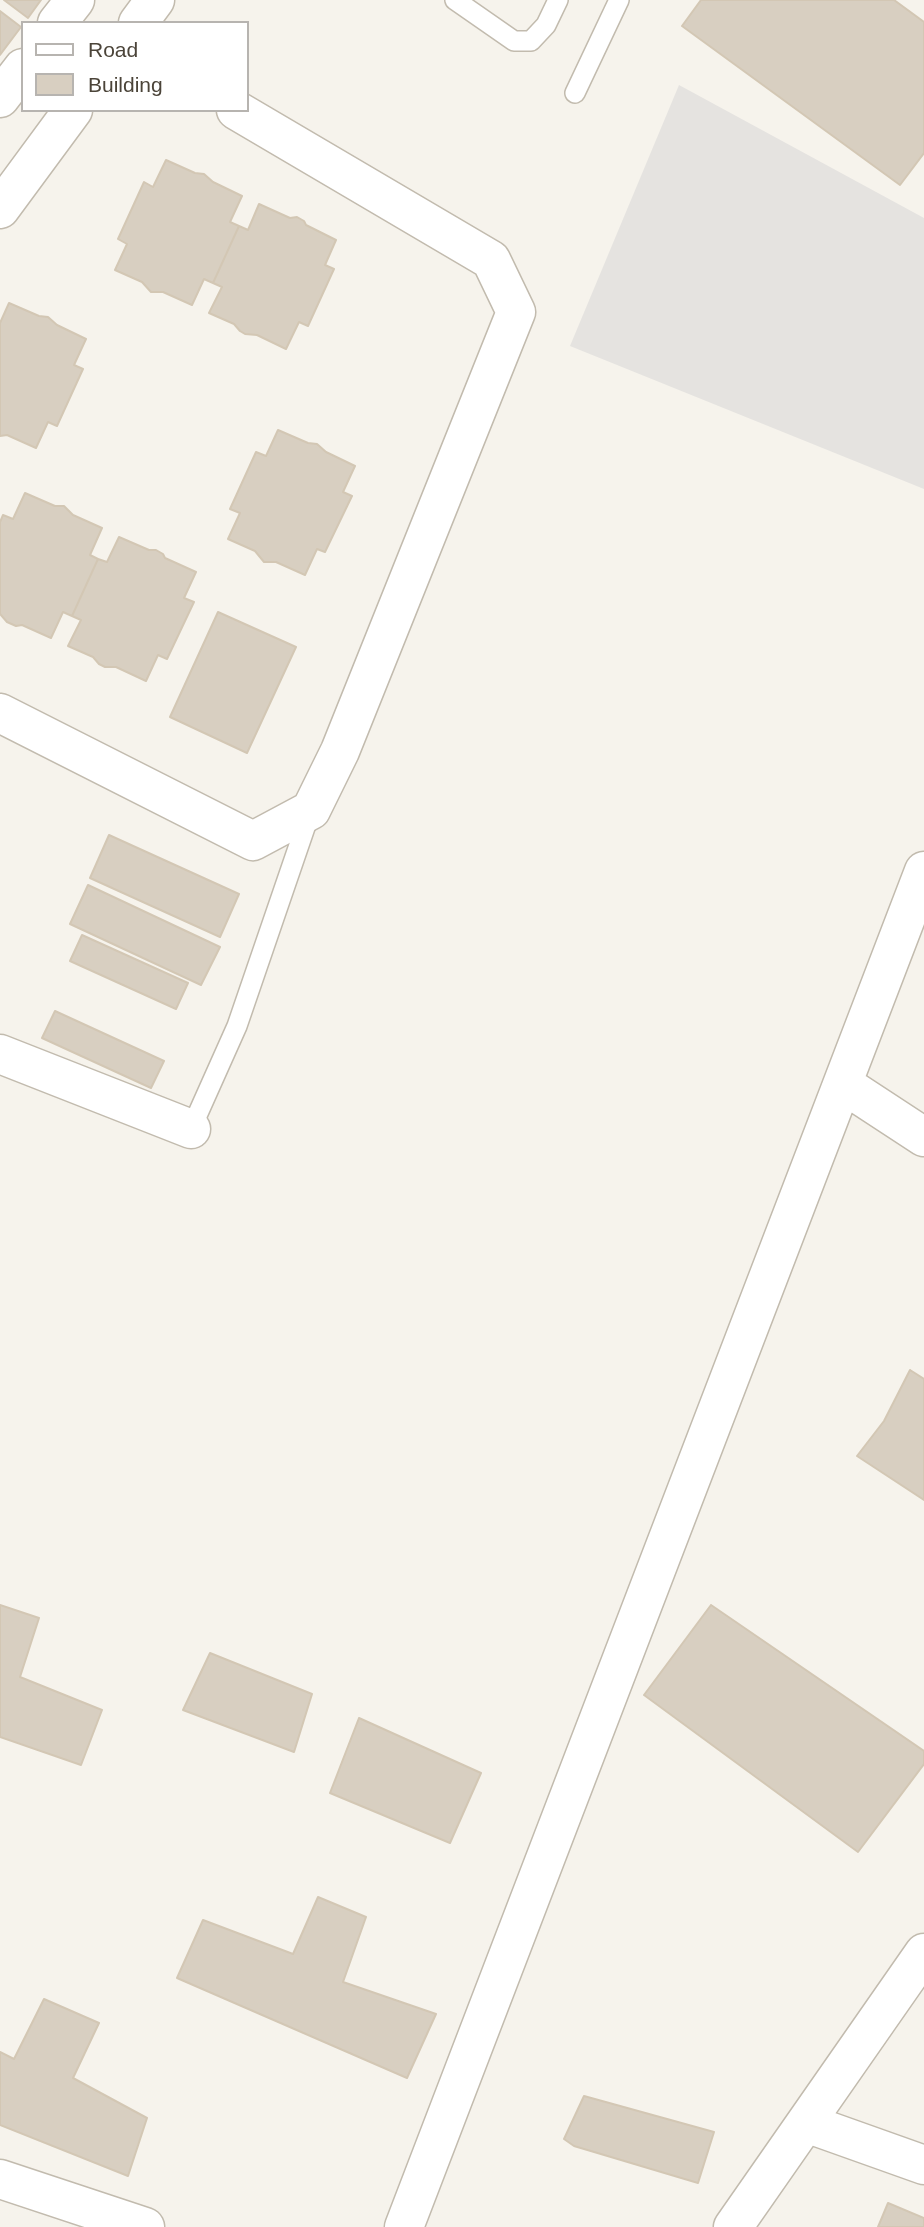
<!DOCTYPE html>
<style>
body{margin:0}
#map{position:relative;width:924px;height:2227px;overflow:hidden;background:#f6f3ec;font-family:Helvetica,sans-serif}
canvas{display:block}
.legend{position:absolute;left:21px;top:21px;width:228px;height:91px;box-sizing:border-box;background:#fff;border:2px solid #b7b4b0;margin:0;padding:9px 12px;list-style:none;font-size:21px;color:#4b4439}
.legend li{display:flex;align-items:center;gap:14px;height:35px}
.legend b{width:35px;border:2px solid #b7b4b0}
</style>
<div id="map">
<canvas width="924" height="2227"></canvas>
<ul class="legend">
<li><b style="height:9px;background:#fff"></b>Road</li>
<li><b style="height:19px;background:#d8cfc1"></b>Building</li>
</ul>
</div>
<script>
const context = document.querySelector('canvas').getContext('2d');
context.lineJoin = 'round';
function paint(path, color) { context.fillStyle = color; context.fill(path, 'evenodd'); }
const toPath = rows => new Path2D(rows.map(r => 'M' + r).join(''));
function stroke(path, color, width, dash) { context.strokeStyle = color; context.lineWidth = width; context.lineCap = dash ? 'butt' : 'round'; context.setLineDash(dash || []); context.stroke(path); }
paint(toPath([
 [679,85,924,218,924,489,570,346]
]), '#e5e3e0');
const building = toPath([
 [4,0,41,0,28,18,4,0],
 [701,0,894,0,924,22,924,153,900,185,682,26,701,0],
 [0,11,21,27,0,55,0,11],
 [166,160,195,173,204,174,213,182,242,196,230,222,239,226,213,283,204,279,192,305,163,292,151,292,142,282,115,270,127,244,118,239,144,182,153,187,166,160],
 [259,204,290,218,297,217,304,221,306,225,336,240,325,265,334,269,308,326,299,322,286,349,257,335,245,334,240,331,234,324,209,313,222,287,213,283,239,226,248,230,259,204],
 [9,303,39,316,48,317,57,325,86,339,74,365,83,369,57,426,48,422,36,448,7,435,0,436,0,323,9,303],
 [278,430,308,443,317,444,326,452,355,466,343,492,352,496,325,552,317,549,305,575,276,562,264,562,255,551,228,539,240,513,230,509,256,452,266,456,278,430],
 [25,493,55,506,64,506,73,515,102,528,90,555,98,559,72,616,63,612,51,638,22,625,16,626,7,622,0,614,0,522,3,515,13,519,25,493],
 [119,537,149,550,156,550,163,554,165,558,196,572,184,598,194,602,167,659,158,655,146,681,116,667,105,667,99,664,93,657,68,646,81,620,72,616,98,559,107,562,119,537],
 [218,612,296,647,247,753,170,717,218,612],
 [109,835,239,894,220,937,90,878,109,835],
 [88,885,220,947,201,985,70,924,88,885],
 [82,935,188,983,176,1009,70,961,82,935],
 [55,1011,164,1061,151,1088,42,1038,55,1011],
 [910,1370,924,1379,924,1500,857,1456,884,1421,910,1370],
 [0,1605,39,1618,20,1677,102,1710,81,1765,0,1737,0,1605],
 [711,1605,924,1751,924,1764,858,1852,644,1695,711,1605],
 [210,1653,312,1694,294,1752,183,1710,210,1653],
 [359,1718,481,1773,450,1843,330,1793,359,1718],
 [318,1897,366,1917,343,1982,436,2014,407,2078,177,1978,203,1920,293,1954,318,1897],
 [44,1999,99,2023,73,2078,147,2118,128,2176,0,2125,0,2052,14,2059,44,1999],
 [584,2096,714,2132,698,2183,574,2146,564,2139,584,2096],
 [888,2203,924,2218,924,2227,878,2227,888,2203]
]);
paint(building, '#d8cfc1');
stroke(building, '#d3c7b4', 2);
const lane = toPath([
 [455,0,514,41,531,41,546,25,558,0],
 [575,93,619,0],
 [191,1129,237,1026,310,813]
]);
const street = toPath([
 [57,23,75,0],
 [138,23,155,0],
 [0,98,23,68],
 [0,209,73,110],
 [0,713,253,841,311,810,340,751,516,312,491,260,236,110],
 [0,1054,191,1129],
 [843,1084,924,1137],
 [806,2123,924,2165],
 [0,2179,145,2227],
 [404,2227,924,871],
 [733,2227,924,1953]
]);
stroke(lane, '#c2bbae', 22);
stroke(street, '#c2bbae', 41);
stroke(lane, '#fff', 19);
stroke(street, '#fff', 38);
</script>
